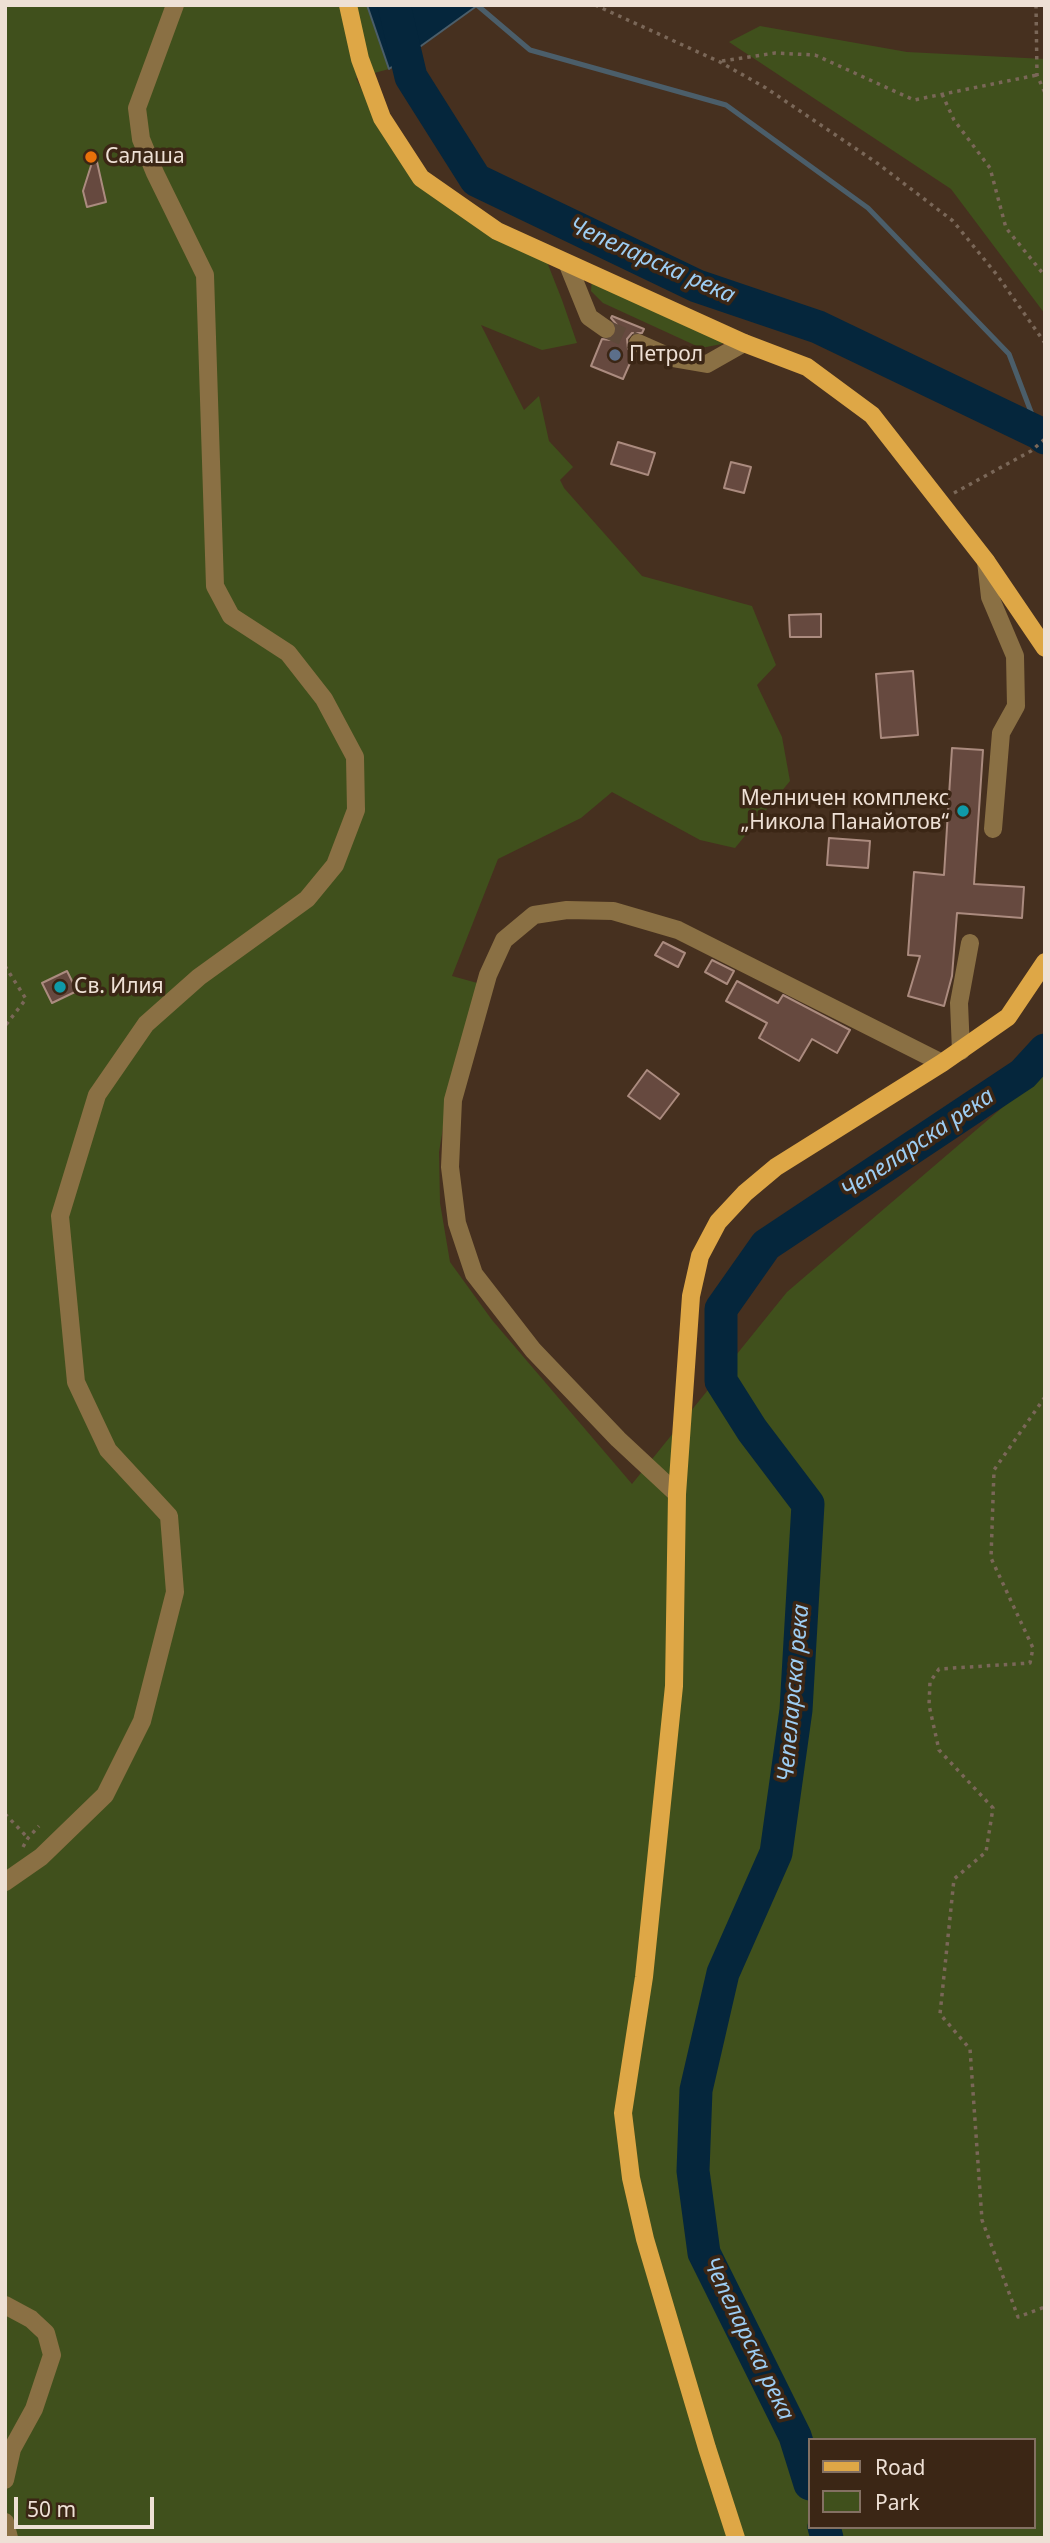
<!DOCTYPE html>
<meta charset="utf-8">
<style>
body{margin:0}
#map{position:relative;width:1050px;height:2543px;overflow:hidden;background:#46301f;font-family:"Noto Sans",sans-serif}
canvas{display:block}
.frame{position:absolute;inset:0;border:7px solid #eee0d5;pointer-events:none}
.legend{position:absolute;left:808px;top:2438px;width:228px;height:91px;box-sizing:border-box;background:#3b2615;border:2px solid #837062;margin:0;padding:9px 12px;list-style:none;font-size:21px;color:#eee0d5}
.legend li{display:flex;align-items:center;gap:14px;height:35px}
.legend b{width:35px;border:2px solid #837062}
.scale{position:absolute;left:14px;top:2497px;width:140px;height:32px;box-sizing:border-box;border:4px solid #eee0d5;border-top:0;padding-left:9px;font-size:21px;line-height:24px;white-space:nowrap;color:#eee0d5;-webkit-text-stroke:5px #3b2615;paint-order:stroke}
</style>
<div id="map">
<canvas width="1050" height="2543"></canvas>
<div class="frame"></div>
<ul class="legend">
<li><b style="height:9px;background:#dea746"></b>Road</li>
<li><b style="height:19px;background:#40501c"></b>Park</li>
</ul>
<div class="scale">50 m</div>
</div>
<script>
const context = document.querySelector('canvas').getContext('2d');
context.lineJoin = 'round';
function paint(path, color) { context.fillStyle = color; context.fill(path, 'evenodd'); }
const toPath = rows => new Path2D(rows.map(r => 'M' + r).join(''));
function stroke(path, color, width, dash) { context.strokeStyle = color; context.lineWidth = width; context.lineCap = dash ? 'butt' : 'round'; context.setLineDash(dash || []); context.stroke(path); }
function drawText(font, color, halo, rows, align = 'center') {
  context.font = font + ' "Noto Sans",sans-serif'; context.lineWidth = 7; context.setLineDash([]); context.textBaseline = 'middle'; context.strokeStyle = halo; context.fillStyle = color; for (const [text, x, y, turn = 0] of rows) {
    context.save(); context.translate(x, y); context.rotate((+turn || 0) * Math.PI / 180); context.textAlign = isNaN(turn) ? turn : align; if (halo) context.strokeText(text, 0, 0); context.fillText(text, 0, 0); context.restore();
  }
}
paint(toPath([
 [5,5,367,5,389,69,356,78,391,148,415,178,547,262,562,300,577,343,542,350,481,325,524,410,539,396,549,441,573,467,560,480,564,488,642,576,752,606,776,665,757,685,782,737,790,781,735,848,700,840,612,792,581,818,498,859,452,976,481,984,448,1098,439,1152,440,1203,450,1262,492,1320,632,1484,787,1292,1045,1071,1045,2538,5,2538],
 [810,2440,1034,2440,1034,2527,810,2527],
 [760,26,907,52,1045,59,1045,314,951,189,729,42],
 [592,275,727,337,722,344,701,348,603,303,591,291]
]), '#40501c');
const water = toPath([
 [367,5,478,5,389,69,367,5]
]);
paint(water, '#05263c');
stroke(water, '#4b5e6a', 2);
stroke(toPath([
 [477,5,530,50,726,105,868,208,1009,354,1039,433]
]), '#4b5e6a', 5);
stroke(toPath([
 [394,5,411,77,476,180,697,286,818,327,1039,433,1045,438],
 [810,2484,795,2436,704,2253,693,2171,696,2090,723,1973,776,1853,796,1710,808,1504,752,1430,721,1381,721,1309,766,1245,1023,1074,1045,1050],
 [824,2527,827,2538]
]), '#05263c', 33);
const building = toPath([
 [95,153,106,202,87,207,83,191,95,153],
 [612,316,644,329,642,333,632,333,627,339,628,349,634,354,623,379,591,366,602,339,610,340,616,335,617,325,611,318,612,316],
 [618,442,655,453,648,475,611,464,618,442],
 [731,462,751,467,744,493,724,488,731,462],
 [821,614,821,637,790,637,789,615,821,614],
 [913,671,918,735,881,738,876,674,913,671],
 [952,748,983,750,974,884,1024,887,1022,918,957,913,952,976,944,1006,908,996,920,956,908,955,914,872,944,875,952,748],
 [829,838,870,841,868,868,827,865,829,838],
 [663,942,685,953,678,967,655,955,663,942],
 [712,960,734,971,727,984,705,972,712,960],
 [67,971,77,991,52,1003,42,983,67,971],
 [737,981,778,1003,783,995,850,1030,837,1053,812,1039,799,1061,759,1038,767,1023,726,1001,737,981],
 [647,1070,679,1094,660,1119,628,1096,647,1070]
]);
paint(building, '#66493f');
stroke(building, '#ab8b7f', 2);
stroke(toPath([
 [606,329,638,343]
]), '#5f4a3a', 18, [18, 9]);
stroke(toPath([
 [595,5,720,62,766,88,877,163,953,221,997,275,1045,343],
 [1036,5,1037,75,1045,93],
 [722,61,775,53,815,55,914,100,1037,75],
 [942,94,954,120,990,168,1006,228,1045,276],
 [954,493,1031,451,1045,439],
 [5,966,26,999,5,1026],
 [1045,1397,994,1470,991,1558,1033,1648,1030,1663,939,1669,930,1682,929,1705,939,1750,993,1808,986,1852,954,1879,940,2014,970,2049,982,2220,1018,2317,1045,2307],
 [5,1814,28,1838],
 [23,1847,28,1838,39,1826]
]), '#7a6758', 3.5, [3.5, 5]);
stroke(toPath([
 [568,265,589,317,606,329],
 [638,343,672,358,707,364,744,343],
 [986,561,990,597,1015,656,1016,706,1001,733,993,829],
 [961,1051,959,1003,970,943],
 [677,1494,618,1439,533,1350,474,1274,457,1223,450,1167,453,1100,488,975,504,940,534,915,567,910,613,911,678,930,942,1063],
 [5,1882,41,1857,105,1795,142,1721,175,1592,169,1516,108,1450,76,1382,60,1216,97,1095,146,1024,199,977,307,899,335,865,356,810,355,757,324,699,288,653,231,616,215,586,205,275,155,173,141,139,137,108,175,5],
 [5,2305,31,2319,46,2333,52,2355,34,2409,12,2449,5,2480],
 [5,2522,9,2538]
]), '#8a7044', 18);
stroke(toPath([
 [348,5,360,59,382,118,421,178,497,231,744,343,807,367,872,415,986,561,1045,648],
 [736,2538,707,2448,645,2239,631,2178,623,2113,644,1977,674,1686,677,1494,691,1296,700,1256,718,1222,745,1193,776,1167,942,1063,1008,1017,1045,962]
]), '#dea746', 18);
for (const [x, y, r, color] of [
 [91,157,7,"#e8710a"],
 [615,355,7,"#5c6f8a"],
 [963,811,7,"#0f9aa8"],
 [60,987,7,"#0f9aa8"]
]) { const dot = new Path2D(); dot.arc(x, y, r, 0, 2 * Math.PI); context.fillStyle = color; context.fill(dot); stroke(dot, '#3b2615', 2.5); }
drawText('21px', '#eee0d5', '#3b2615', [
 ["Салаша",105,157],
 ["Петрол",629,355],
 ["Мелничен комплекс",949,799,"right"],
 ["„Никола Панайотов“",949,823,"right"],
 ["Св. Илия",74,987]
], 'left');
drawText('italic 23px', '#9dcdf3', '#3b2615', [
 ["Чепеларска река",652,261,24],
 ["Чепеларска река",918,1144,-34],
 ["Чепеларска река",794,1693,-85],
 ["Чепеларска река",748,2339,64]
]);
</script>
